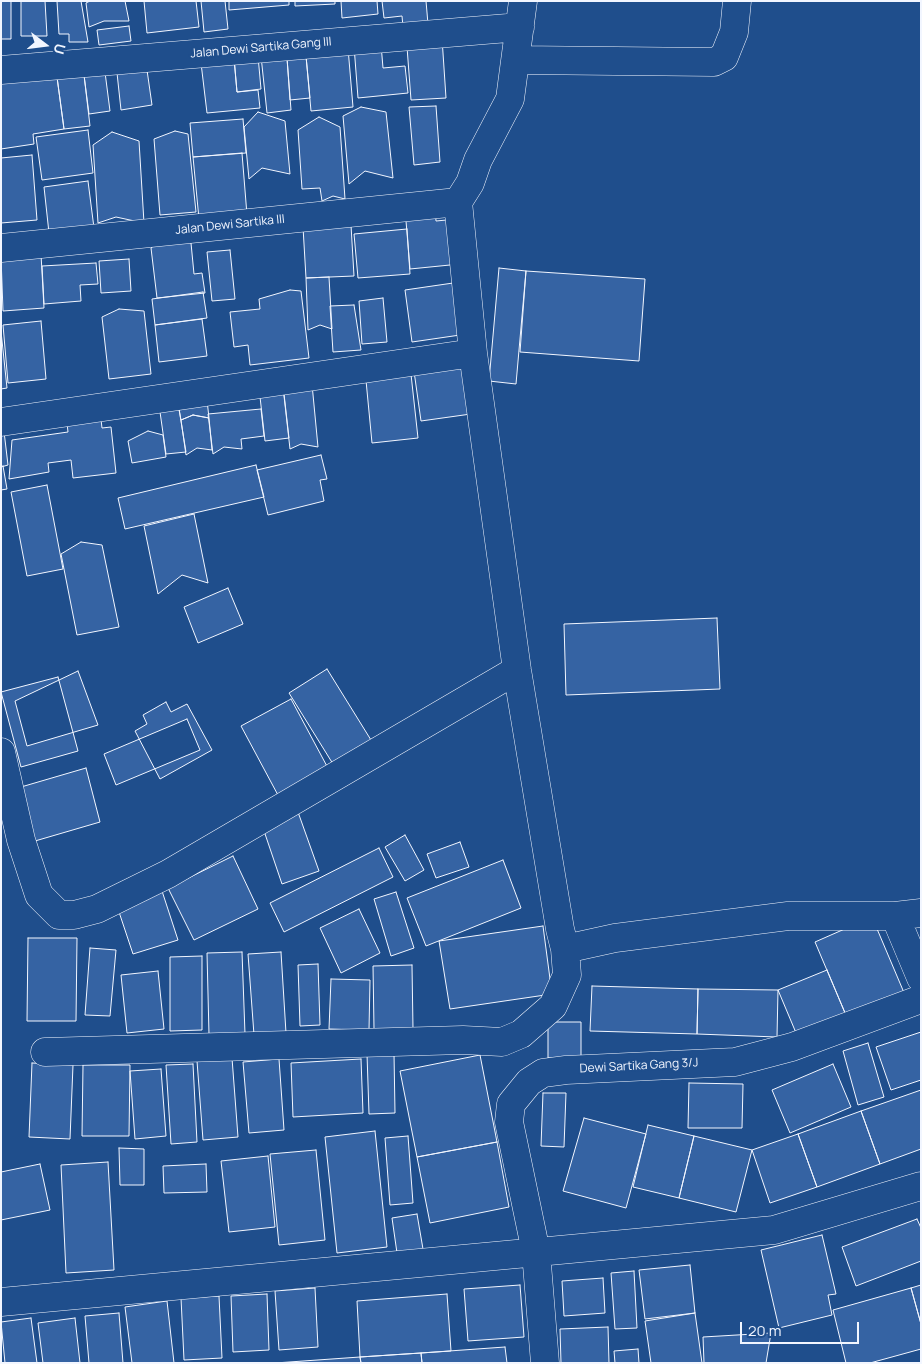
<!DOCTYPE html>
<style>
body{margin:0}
#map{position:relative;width:922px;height:1364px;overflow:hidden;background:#1f4e8c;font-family:Manrope,sans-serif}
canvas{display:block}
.frame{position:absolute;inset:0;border:2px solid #f2f6ff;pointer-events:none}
.north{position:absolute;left:20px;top:20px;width:50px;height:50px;-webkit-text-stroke:4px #1f4e8c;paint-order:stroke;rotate:105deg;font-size:14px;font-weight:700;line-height:20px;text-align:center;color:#f2f6ff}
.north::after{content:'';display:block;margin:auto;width:18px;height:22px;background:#f2f6ff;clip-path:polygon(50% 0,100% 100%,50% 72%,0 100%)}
.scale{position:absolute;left:740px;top:1322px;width:119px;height:22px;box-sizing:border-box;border:2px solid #f2f6ff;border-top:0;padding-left:6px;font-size:15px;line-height:18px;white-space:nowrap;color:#f2f6ff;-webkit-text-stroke:4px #1f4e8c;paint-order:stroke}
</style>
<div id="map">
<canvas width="922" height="1364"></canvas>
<div class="frame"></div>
<div class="north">U</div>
<div class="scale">20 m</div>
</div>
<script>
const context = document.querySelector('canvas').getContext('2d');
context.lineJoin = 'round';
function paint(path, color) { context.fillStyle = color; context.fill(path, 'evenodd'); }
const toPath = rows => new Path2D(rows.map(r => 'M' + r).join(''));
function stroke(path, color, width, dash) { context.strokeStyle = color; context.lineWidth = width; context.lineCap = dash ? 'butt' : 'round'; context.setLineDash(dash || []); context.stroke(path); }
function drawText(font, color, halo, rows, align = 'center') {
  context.font = font + ' Manrope,sans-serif'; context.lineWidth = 4; context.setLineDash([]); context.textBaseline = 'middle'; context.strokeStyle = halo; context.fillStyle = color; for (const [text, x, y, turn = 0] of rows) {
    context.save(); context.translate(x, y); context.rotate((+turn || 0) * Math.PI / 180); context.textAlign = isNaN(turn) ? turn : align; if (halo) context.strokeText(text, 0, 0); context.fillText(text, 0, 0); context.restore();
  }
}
const building = toPath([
 [1,1,11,1,11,39,1,39,1,1],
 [21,1,45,1,47,36,21,36,21,1],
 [57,1,81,1,88,42,69,42,69,34,59,34,57,1],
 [90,1,125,1,129,21,104,21,89,27,86,3,90,1],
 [144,1,196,1,199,27,147,33,144,1],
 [201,1,225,1,228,29,204,32,201,1],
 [229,1,289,1,289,5,229,10,229,1],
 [295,1,335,1,335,4,295,6,295,1],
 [341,1,377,1,378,14,342,18,341,1],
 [382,1,426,1,428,24,403,27,402,16,384,18,382,1],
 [129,26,131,41,99,45,97,30,129,26],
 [442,38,446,98,411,100,407,47,442,38],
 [381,44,383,68,405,66,408,93,358,98,354,46,381,44],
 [348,48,353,107,311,111,306,56,348,48],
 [258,56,261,89,237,92,234,58,258,56],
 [261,56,287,58,291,110,267,113,261,56],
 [306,56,310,98,290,100,287,58,306,56],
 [234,58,237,92,258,90,260,108,207,113,201,63,234,58],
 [147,70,152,105,121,110,117,73,147,70],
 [105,72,110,111,89,114,84,75,105,72],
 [84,75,90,126,64,129,57,77,84,75],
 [57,77,64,129,33,134,34,144,1,149,1,83,57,77],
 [436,106,440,162,414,165,409,107,436,106],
 [361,107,386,112,393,178,365,171,349,184,343,116,361,107],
 [258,112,285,121,290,174,262,168,249,179,244,127,258,112],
 [319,117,340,127,345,199,333,196,322,201,320,188,302,189,298,130,319,117],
 [243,119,246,153,193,157,190,123,243,119],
 [88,130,93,173,42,180,36,137,88,130],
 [175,131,188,134,196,212,160,215,154,139,175,131],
 [112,132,139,141,144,223,116,217,98,223,93,145,112,132],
 [242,153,247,215,199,219,193,157,242,153],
 [32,155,37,220,1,223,1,158,32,155],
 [88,181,94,228,49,233,44,187,88,181],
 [435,206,436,221,457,219,460,264,410,269,405,209,435,206],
 [351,225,354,276,306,278,303,227,351,225],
 [407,229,410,274,358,278,354,234,407,229],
 [168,234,191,243,194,274,202,273,205,293,157,298,151,248,168,234],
 [230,250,235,299,212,301,207,252,230,250],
 [41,254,44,308,3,311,1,257,41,254],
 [129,259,131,291,101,293,99,261,129,259],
 [96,263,98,284,80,285,81,301,44,304,42,266,96,263],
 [499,268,526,271,516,384,489,381,499,268],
 [526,271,645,279,639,361,520,352,526,271],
 [329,277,332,329,320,325,308,330,306,278,329,277],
 [460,282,467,334,412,342,405,290,460,282],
 [290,290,301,291,309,358,250,365,248,345,234,347,230,312,260,309,259,299,290,290],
 [203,292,207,318,155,325,152,299,203,292],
 [383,298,387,342,362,344,359,301,383,298],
 [354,305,361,350,333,352,330,306,354,305],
 [119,309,144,311,151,374,109,379,102,317,119,309],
 [202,319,207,356,159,362,155,325,202,319],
 [41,321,46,379,8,383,3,325,41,321],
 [1,331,7,388,1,389,1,331],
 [469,355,478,413,421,421,413,364,469,355],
 [410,365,418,438,372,443,365,370,410,365],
 [312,384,318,447,301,444,290,449,283,387,312,384],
 [283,385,289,438,265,441,259,388,283,385],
 [207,400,209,418,193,415,181,420,179,409,207,400],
 [179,409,186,452,166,454,160,412,179,409],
 [261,409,264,436,241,439,242,449,224,447,213,454,208,414,261,409],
 [100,411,102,428,111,427,116,473,73,478,71,460,48,463,49,472,9,479,12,440,68,432,66,415,100,411],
 [193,415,209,418,212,450,197,448,186,455,181,420,193,415],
 [3,423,8,465,1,467,1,424,3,423],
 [148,431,163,435,166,457,132,463,128,441,148,431],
 [321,455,327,479,320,480,324,501,268,515,257,470,321,455],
 [256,465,264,497,125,529,118,498,256,465],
 [3,466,7,489,1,490,1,467,3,466],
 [47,485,63,569,27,576,11,492,47,485],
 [194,514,208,583,182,575,158,594,144,526,194,514],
 [81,542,102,545,119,627,77,635,61,554,81,542],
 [228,588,243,624,198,643,184,607,228,588],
 [717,618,720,689,566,695,564,624,717,618],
 [327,669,371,740,333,764,289,693,327,669],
 [78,671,98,725,27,746,15,701,78,671],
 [58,677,78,751,21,767,1,692,58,677],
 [291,699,329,770,279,797,241,726,291,699],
 [166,702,171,712,187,704,212,750,160,779,135,731,147,724,143,715,166,702],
 [187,719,200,750,116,785,104,754,187,719],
 [86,768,100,822,35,841,21,787,86,768],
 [298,812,319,871,282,884,262,825,298,812],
 [405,835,424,870,405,881,385,847,405,835],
 [460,842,469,867,436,878,427,854,460,842],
 [379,848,393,877,284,932,270,903,379,848],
 [233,856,258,909,194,940,168,888,233,856],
 [503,860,521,908,426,946,407,898,503,860],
 [162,891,178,940,133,954,117,906,162,891],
 [396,892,414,948,391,956,374,899,396,892],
 [359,909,380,953,341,973,320,928,359,909],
 [872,917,905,995,848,1020,815,942,872,917],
 [543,926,552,994,450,1009,439,941,543,926],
 [28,938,77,938,76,1021,27,1021,28,938],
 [90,948,116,950,110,1016,85,1015,90,948],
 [242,952,245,1034,209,1035,207,953,242,952],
 [281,952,286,1033,254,1035,248,954,281,952],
 [202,956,202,1030,170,1031,170,957,202,956],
 [318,964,320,1025,300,1026,298,965,318,964],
 [412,965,413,1029,374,1029,373,966,412,965],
 [827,970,848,1020,799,1040,778,990,827,970],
 [158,971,164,1029,127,1033,121,975,158,971],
 [331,979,370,980,369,1030,329,1029,331,979],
 [592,986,698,989,697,1034,590,1031,592,986],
 [698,989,778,990,777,1037,697,1034,698,989],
 [548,1022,581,1022,581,1058,548,1058,548,1022],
 [921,1032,921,1080,891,1090,876,1047,921,1032],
 [868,1043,884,1097,858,1105,843,1051,868,1043],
 [394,1053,395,1113,369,1114,367,1054,394,1053],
 [480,1055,497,1142,417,1157,400,1071,480,1055],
 [232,1058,238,1137,203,1140,197,1061,232,1058],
 [279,1059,284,1130,249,1133,243,1062,279,1059],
 [361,1059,363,1113,293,1117,291,1063,361,1059],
 [32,1063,73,1065,70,1139,29,1137,32,1063],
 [193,1064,197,1142,171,1144,166,1065,193,1064],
 [833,1064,851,1107,790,1133,772,1090,833,1064],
 [83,1065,130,1065,129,1136,82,1136,83,1065],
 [161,1069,166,1136,135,1139,130,1071,161,1069],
 [689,1083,743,1084,742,1128,688,1128,689,1083],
 [921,1090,921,1149,880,1164,861,1111,921,1090],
 [543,1093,566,1093,564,1147,541,1146,543,1093],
 [861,1111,880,1164,817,1187,798,1134,861,1111],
 [584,1118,646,1134,626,1208,563,1191,584,1118],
 [648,1125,694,1136,679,1198,633,1187,648,1125],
 [375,1131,387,1247,337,1253,325,1137,375,1131],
 [798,1134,817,1187,770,1203,752,1150,798,1134],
 [408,1136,413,1203,390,1205,385,1138,408,1136],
 [694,1136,752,1150,736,1212,679,1198,694,1136],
 [497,1142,509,1207,430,1223,417,1157,497,1142],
 [119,1148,144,1149,144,1185,120,1185,119,1148],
 [316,1150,325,1240,279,1245,270,1154,316,1150],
 [268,1156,275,1227,229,1232,221,1161,268,1156],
 [108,1162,114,1270,66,1273,61,1165,108,1162],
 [40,1164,50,1210,1,1220,1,1172,40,1164],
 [206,1164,207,1192,164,1193,163,1166,206,1164],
 [417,1214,423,1249,397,1253,392,1218,417,1214],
 [917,1219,921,1228,921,1261,856,1286,842,1247,917,1219],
 [822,1235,836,1294,828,1295,832,1315,779,1328,761,1250,822,1235],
 [690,1265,695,1313,645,1319,639,1270,690,1265],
 [634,1271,637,1328,615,1329,611,1273,634,1271],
 [603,1278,605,1313,564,1316,562,1281,603,1278],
 [520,1285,524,1337,468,1341,464,1289,520,1285],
 [921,1285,921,1324,911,1288,921,1285],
 [315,1288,318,1347,279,1350,275,1291,315,1288],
 [911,1288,921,1324,921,1349,870,1363,846,1363,833,1310,911,1288],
 [267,1294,269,1350,233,1352,231,1296,267,1294],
 [447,1294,451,1351,360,1357,357,1301,447,1294],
 [219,1296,222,1358,184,1360,181,1298,219,1296],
 [167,1301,174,1363,132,1363,125,1307,167,1301],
 [119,1313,123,1363,89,1363,85,1316,119,1313],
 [695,1313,702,1363,651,1363,645,1321,695,1313],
 [31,1318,37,1363,5,1363,1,1322,31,1318],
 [75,1318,80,1363,43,1363,38,1323,75,1318],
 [608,1327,609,1363,561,1363,560,1329,608,1327],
 [771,1333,766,1363,704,1363,703,1337,771,1333],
 [505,1347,507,1363,422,1363,421,1353,505,1347],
 [638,1349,639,1363,615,1363,614,1351,638,1349],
 [421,1353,422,1363,361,1363,360,1357,421,1353],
 [360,1357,361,1363,275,1363,360,1357]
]);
paint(building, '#3563a3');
stroke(building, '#f2f6ff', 1);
const minor = toPath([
 [523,1,510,99,478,160,470,183,458,202,473,353,517,670,560,929,565,949,615,938,788,916,895,916,921,913],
 [517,60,714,62,724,57,734,32,737,1],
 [1,70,520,27],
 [1,248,458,202],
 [1,422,473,353],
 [1,752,21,840,39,895,59,915,74,915,97,909,168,874,517,670],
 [895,916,921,978],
 [45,1052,463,1040,502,1042,521,1034,553,1006,567,975,565,949],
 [1,1302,774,1230,921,1186],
 [545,1363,536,1252,509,1122,511,1104,529,1082,543,1073,566,1070,735,1062,792,1047,921,999]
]);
stroke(minor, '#f2f6ff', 29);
stroke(minor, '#1f4e8c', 28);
drawText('12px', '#f2f6ff', '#1f4e8c', [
 ["Jalan Dewi Sartika Gang III",261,48,-5],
 ["Jalan Dewi Sartika III",230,225,-6],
 ["Dewi Sartika Gang 3/J",639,1066,-3]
]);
</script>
